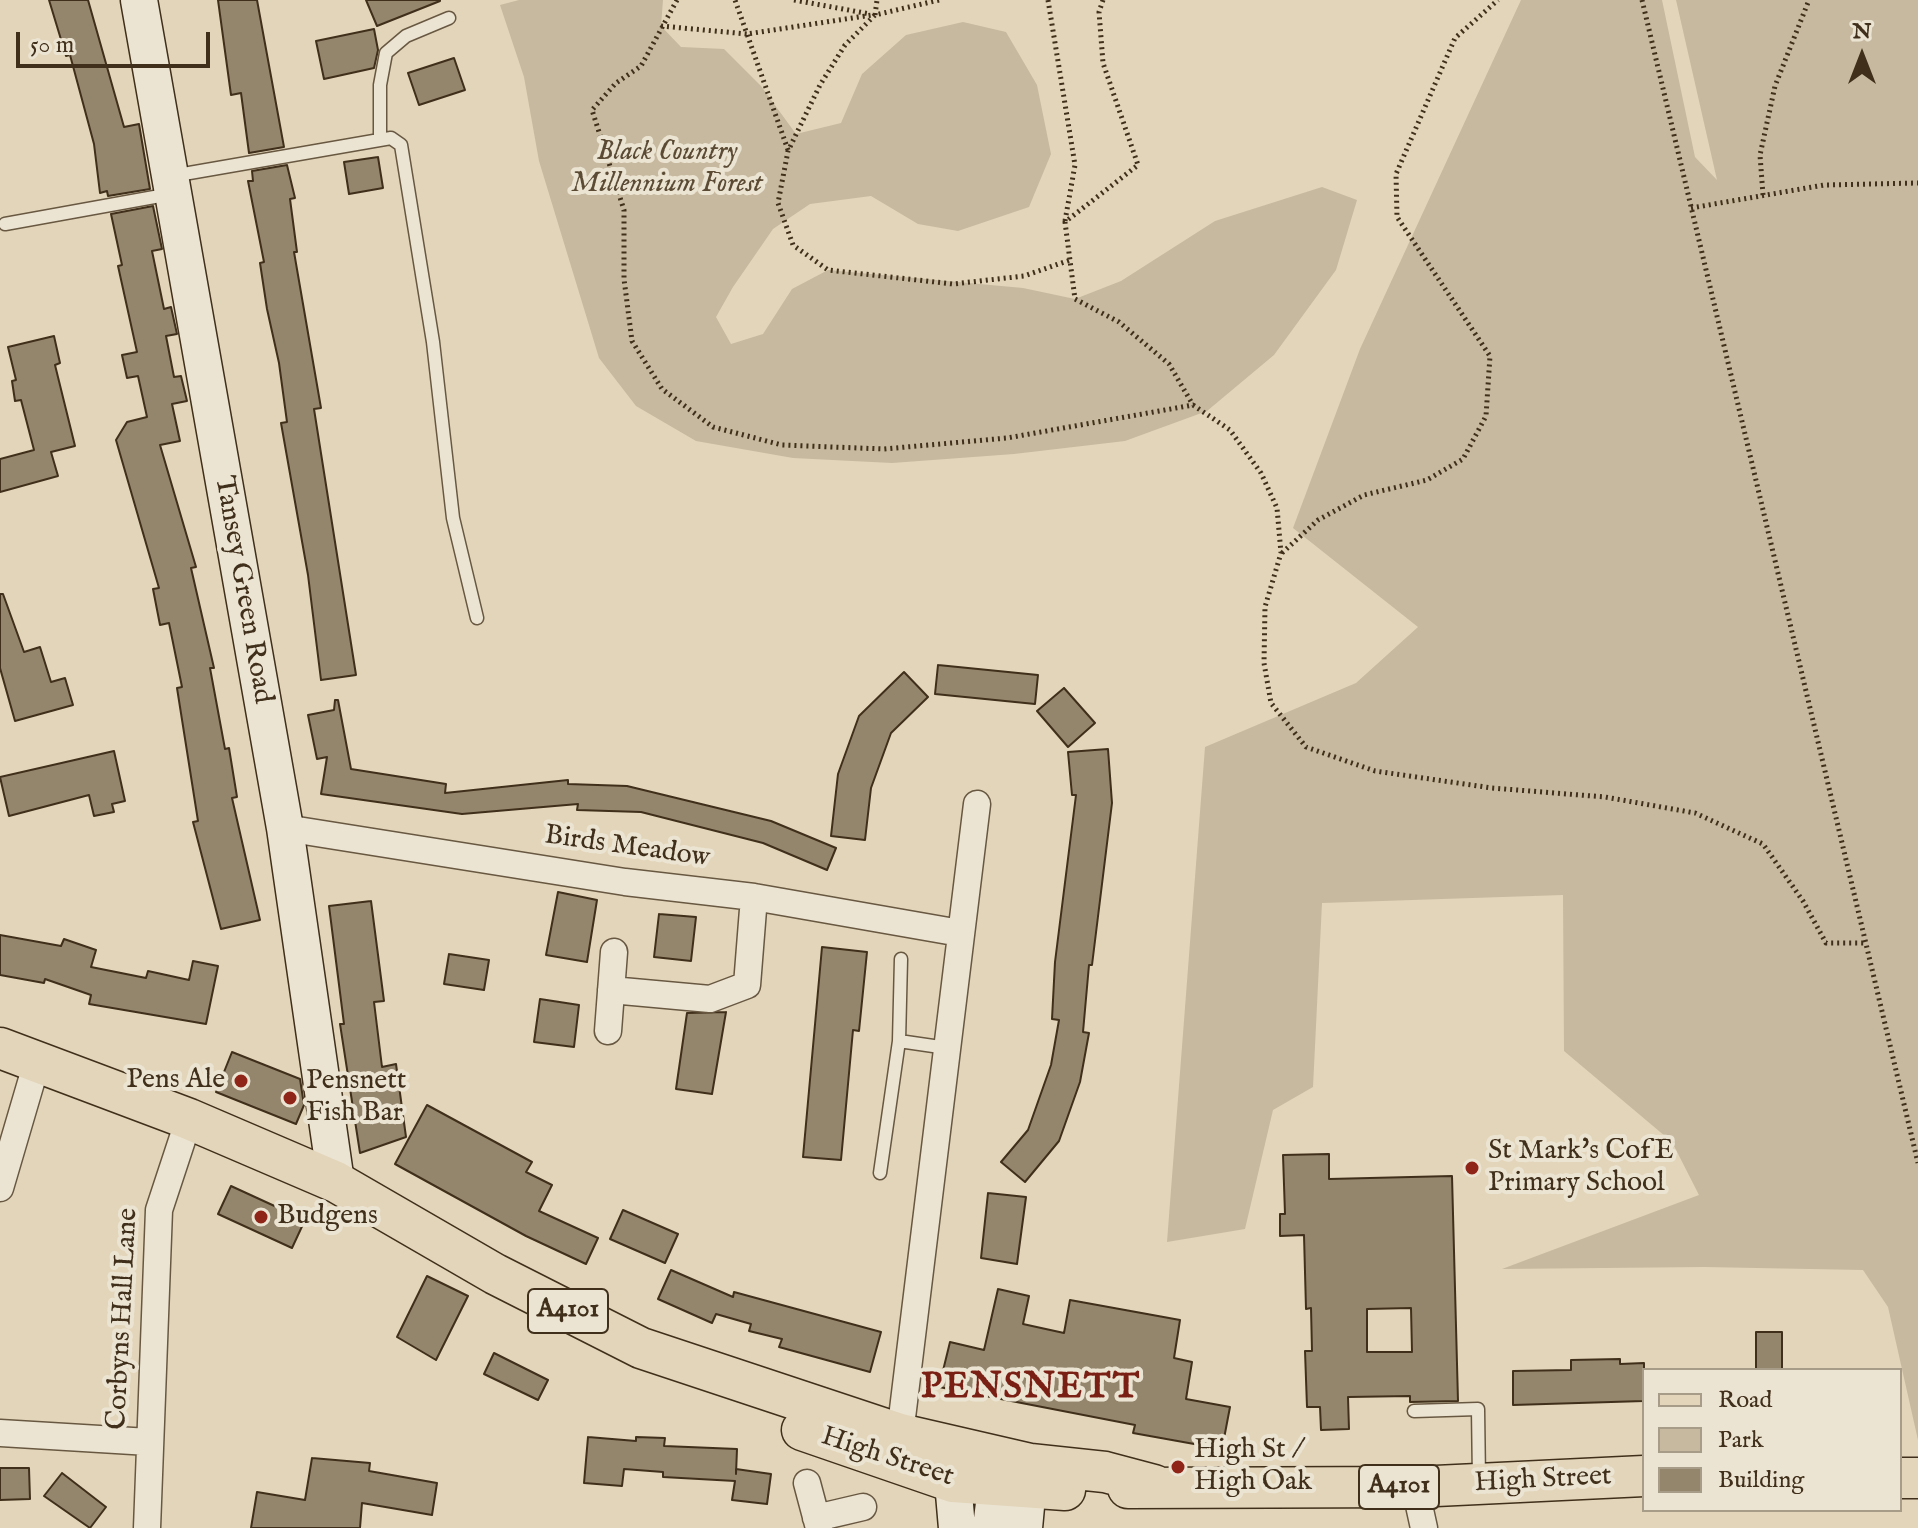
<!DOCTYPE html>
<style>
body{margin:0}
#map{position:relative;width:1918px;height:1528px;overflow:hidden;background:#e2d5ba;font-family:"IM FELL English",serif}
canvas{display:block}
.legend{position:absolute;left:1642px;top:1368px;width:260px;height:144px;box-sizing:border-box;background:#ece4d2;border:2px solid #a79c88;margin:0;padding:10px 14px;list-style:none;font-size:24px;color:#402f1a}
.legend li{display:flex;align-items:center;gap:16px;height:40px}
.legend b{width:40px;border:2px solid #a79c88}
.north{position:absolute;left:1822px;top:16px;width:80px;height:80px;-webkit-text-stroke:6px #ece4d2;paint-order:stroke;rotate:0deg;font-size:22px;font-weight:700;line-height:32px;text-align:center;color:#402f1a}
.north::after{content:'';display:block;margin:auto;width:28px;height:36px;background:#402f1a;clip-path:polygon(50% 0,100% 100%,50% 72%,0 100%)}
.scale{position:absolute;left:16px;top:32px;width:194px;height:36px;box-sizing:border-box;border:4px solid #402f1a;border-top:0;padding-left:10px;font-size:24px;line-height:28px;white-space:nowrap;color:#402f1a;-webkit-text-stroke:6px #ece4d2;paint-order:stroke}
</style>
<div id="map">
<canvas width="1918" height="1528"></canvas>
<ul class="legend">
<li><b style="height:10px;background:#e2d5ba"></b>Road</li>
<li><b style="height:22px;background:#c6b99f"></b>Park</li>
<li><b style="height:22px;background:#94856d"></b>Building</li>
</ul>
<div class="north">N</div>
<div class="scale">50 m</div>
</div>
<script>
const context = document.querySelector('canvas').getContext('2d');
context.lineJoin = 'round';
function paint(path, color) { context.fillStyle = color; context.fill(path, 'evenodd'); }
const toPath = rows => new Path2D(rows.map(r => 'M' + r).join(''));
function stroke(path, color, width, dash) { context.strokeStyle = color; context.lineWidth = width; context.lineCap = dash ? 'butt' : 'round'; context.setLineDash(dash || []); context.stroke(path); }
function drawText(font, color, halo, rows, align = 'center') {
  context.font = font + ' "IM FELL English",serif'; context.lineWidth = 8; context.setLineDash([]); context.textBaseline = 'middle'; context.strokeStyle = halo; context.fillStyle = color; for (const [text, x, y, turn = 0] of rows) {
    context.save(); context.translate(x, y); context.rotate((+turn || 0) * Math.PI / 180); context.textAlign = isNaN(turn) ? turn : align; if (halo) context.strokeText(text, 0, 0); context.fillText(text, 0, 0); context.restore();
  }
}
paint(toPath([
 [519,0,663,0,661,26,681,47,724,49,761,86,796,134,841,123,862,74,906,35,963,22,1006,32,1037,85,1051,154,1029,207,958,231,918,224,871,196,810,204,773,229,733,287,716,317,731,344,763,334,792,289,828,270,1023,288,1075,299,1121,281,1215,221,1322,187,1357,200,1336,270,1274,355,1207,411,1125,441,1014,454,892,463,793,458,696,441,636,406,599,358,539,161,524,77,500,5],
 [1521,0,1662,0,1695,157,1717,180,1676,0,1918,0,1918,1440,1888,1307,1863,1270,1704,1267,1502,1269,1699,1195,1672,1142,1564,1051,1563,895,1322,903,1313,1087,1273,1110,1245,1229,1167,1242,1205,747,1356,683,1418,627,1293,528,1360,349]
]), '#c6b99f');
const building = toPath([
 [49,0,88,0,124,127,139,124,150,189,108,196,107,191,100,193,94,144,70,55,66,56,49,0],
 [218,0,257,0,284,147,249,153,241,93,231,95,218,0],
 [366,0,440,0,440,1,377,26,366,0],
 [374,29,378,50,374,68,324,79,316,41,374,29],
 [454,58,465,90,419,105,408,73,454,58],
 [378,157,383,188,349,194,344,162,378,157],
 [287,165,295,198,290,199,297,252,294,252,321,408,314,409,356,675,321,680,308,575,281,423,287,422,279,363,267,309,260,263,264,262,248,181,253,181,252,171,287,165],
 [153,206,162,249,152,251,164,309,171,307,177,334,166,336,174,377,181,376,187,401,172,404,180,441,160,445,196,567,191,568,214,668,210,668,225,749,229,748,237,797,232,798,260,920,221,929,193,822,198,821,177,688,182,687,169,623,160,625,153,589,159,588,116,440,127,422,147,417,138,376,127,378,122,355,137,352,118,266,122,265,111,214,153,206],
 [54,336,60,363,55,365,75,446,51,452,58,476,0,492,0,459,34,450,21,400,15,401,12,381,16,380,8,347,54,336],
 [0,594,3,594,24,652,40,647,51,682,65,678,73,705,15,721,0,668,0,594],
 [938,665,1038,675,1035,704,935,694,938,665],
 [904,672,928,697,891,733,871,788,865,840,831,836,838,774,859,716,904,672],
 [1064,688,1095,723,1068,747,1037,711,1064,688],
 [335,700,338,700,351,769,446,784,445,793,568,780,568,784,627,786,771,821,836,848,827,870,763,843,641,812,577,810,578,804,462,814,321,794,327,757,317,759,308,715,334,710,335,700],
 [1108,749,1112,803,1092,965,1089,965,1083,1032,1089,1033,1080,1082,1059,1141,1025,1182,1001,1162,1028,1130,1051,1065,1059,1020,1052,1019,1055,962,1076,795,1072,795,1068,752,1108,749],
 [114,751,125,801,112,804,114,812,94,816,89,795,9,816,0,777,114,751],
 [558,892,597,900,587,962,546,955,558,892],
 [371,901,384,1001,374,1002,382,1067,396,1064,406,1137,360,1153,340,1024,344,1024,329,906,371,901],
 [659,914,696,917,691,961,654,957,659,914],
 [0,935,61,946,64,939,96,950,91,967,146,978,148,971,189,980,193,961,218,966,206,1024,89,1004,91,995,45,979,44,983,0,975,0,935],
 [822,947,867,952,859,1031,853,1030,841,1160,803,1157,822,947],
 [449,954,489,960,484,990,444,984,449,954],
 [540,999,579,1005,574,1047,534,1042,540,999],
 [726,1012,712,1094,676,1089,687,1013,726,1012],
 [232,1052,300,1079,304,1105,296,1124,216,1092,232,1052],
 [427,1105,532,1162,526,1172,552,1185,539,1211,598,1238,586,1264,526,1236,395,1164,427,1105],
 [1329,1154,1329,1179,1452,1176,1458,1401,1410,1402,1410,1396,1348,1397,1349,1429,1321,1430,1320,1407,1307,1407,1305,1351,1312,1351,1311,1308,1306,1309,1304,1235,1280,1236,1280,1214,1285,1214,1283,1155,1329,1154],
 [1411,1308,1412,1352,1367,1352,1367,1309,1411,1308],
 [231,1186,305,1220,292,1248,218,1214,231,1186],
 [988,1193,1026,1197,1017,1264,981,1258,988,1193],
 [623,1210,678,1234,665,1263,610,1239,623,1210],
 [671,1270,733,1297,734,1292,881,1332,870,1372,779,1347,782,1339,749,1331,751,1324,716,1314,712,1323,658,1299,671,1270],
 [427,1276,468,1296,436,1360,397,1337,427,1276],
 [998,1289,1029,1296,1023,1324,1064,1333,1070,1300,1180,1320,1174,1358,1192,1362,1186,1399,1230,1407,1222,1449,1133,1433,1135,1425,939,1387,950,1342,984,1350,998,1289],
 [1756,1332,1782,1332,1782,1370,1756,1370,1756,1332],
 [494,1353,548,1380,538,1400,484,1374,494,1353],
 [1620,1359,1620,1364,1644,1363,1644,1401,1513,1405,1513,1371,1571,1370,1571,1360,1620,1359],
 [588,1437,636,1441,636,1437,665,1438,664,1446,737,1449,736,1474,736,1469,771,1474,767,1504,732,1500,735,1481,663,1477,663,1472,624,1469,622,1486,584,1483,588,1437],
 [312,1458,370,1463,369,1471,437,1483,432,1515,362,1503,360,1528,251,1528,257,1492,305,1500,312,1458],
 [0,1468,29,1468,30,1499,0,1500,0,1468],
 [62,1473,106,1507,90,1528,44,1496,62,1473]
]);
paint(building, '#94856d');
stroke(building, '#402f1a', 2);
const lane = toPath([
 [380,140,380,85,386,53,406,36,449,18],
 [172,176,391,138,401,145,433,342,453,518,477,618],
 [5,224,171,194],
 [899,1041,901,959],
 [880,1173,899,1041,947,1048],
 [1414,1411,1478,1409,1479,1480]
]);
const street = toPath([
 [285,828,625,882,754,897,960,933],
 [611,990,710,999,747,985,754,897],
 [608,1031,614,952],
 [0,1188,37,1062],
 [0,1433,149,1442],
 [900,1434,977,804],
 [807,1483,819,1528],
 [1415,1487,1424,1528],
 [816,1518,863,1507],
 [147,1528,159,1210,189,1119]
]);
const secondary = toPath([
 [139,0,285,828,336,1182],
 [953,1482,957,1528],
 [991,1528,996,1487,1014,1464],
 [1024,1528,1030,1464]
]);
const primary = toPath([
 [0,1048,189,1119,336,1182,495,1274,641,1348,900,1434,1030,1464,1105,1472,1154,1485],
 [802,1430,953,1482,1065,1490],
 [1900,1478,1918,1478],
 [1128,1488,1415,1487,1644,1476]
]);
stroke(lane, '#685842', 15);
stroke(street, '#685842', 29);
stroke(secondary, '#402f1a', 39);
stroke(primary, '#402f1a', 43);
stroke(toPath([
 [677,0,641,66,616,83,592,110,624,210,624,279,632,341,662,389,713,427,782,445,884,449,1007,438,1193,405,1230,430,1261,473,1277,508,1281,553,1265,607,1264,663,1271,703,1306,747,1375,771,1492,788,1605,797,1695,813,1763,844,1803,901,1826,943,1866,943],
 [794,0,870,14],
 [939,0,875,15,845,45,820,85,788,151,778,203,793,245,828,270,953,284,1024,276,1070,260],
 [1048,0,1075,165,1065,221],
 [1103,0,1099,12,1103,63,1138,165,1065,222,1075,299,1119,322,1169,364,1193,405],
 [1642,0,1918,1163],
 [875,15,877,0],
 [661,26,747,34,735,0],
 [788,150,747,34,872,15],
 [1763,195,1760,155,1775,86,1809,0],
 [1691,208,1824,185,1918,183],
 [1282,553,1318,520,1364,495,1427,480,1463,459,1486,416,1490,356,1397,217,1396,174,1455,38,1498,0]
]), '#402f1a', 5, [2, 4]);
stroke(lane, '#ece4d2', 12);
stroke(street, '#ece4d2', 26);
stroke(secondary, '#ece4d2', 36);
stroke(primary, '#e2d5ba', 40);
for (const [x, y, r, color] of [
 [241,1081,8,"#8f2418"],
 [290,1098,8,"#8f2418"],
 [1472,1168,8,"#8f2418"],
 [261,1217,8,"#8f2418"],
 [1178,1467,8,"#8f2418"]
]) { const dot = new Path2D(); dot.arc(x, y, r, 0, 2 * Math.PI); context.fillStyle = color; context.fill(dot); stroke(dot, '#ece4d2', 3); }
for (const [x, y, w] of [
 [568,1311,80],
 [1399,1487,80]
]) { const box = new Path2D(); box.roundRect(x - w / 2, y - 22, w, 44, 6); context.fillStyle = '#ece4d2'; context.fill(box); stroke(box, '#402f1a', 2); }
drawText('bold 26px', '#402f1a', null, [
 ["A4101",568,1311],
 ["A4101",1399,1487]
]);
drawText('italic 28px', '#5b4b35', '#ece4d2', [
 ["Black Country",667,153],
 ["Millennium Forest",667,185]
]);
drawText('28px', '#402f1a', '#ece4d2', [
 ["Tansey Green Road",242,590,80],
 ["Birds Meadow",627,848,8],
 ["Corbyns Hall Lane",124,1319,-87],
 ["High Street",887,1458,18],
 ["High Street",1543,1481,-3]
]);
drawText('28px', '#402f1a', '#ece4d2', [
 ["Pens Ale",225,1081,"right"],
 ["Pensnett",306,1082],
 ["Fish Bar",306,1114],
 ["St Mark's CofE",1488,1152],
 ["Primary School",1488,1184],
 ["Budgens",277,1217],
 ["High St /",1194,1451],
 ["High Oak",1194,1483]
], 'left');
context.letterSpacing = '2px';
drawText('bold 36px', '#7a1f14', '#ece4d2', [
 ["PENSNETT",1031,1390]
]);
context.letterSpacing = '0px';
</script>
